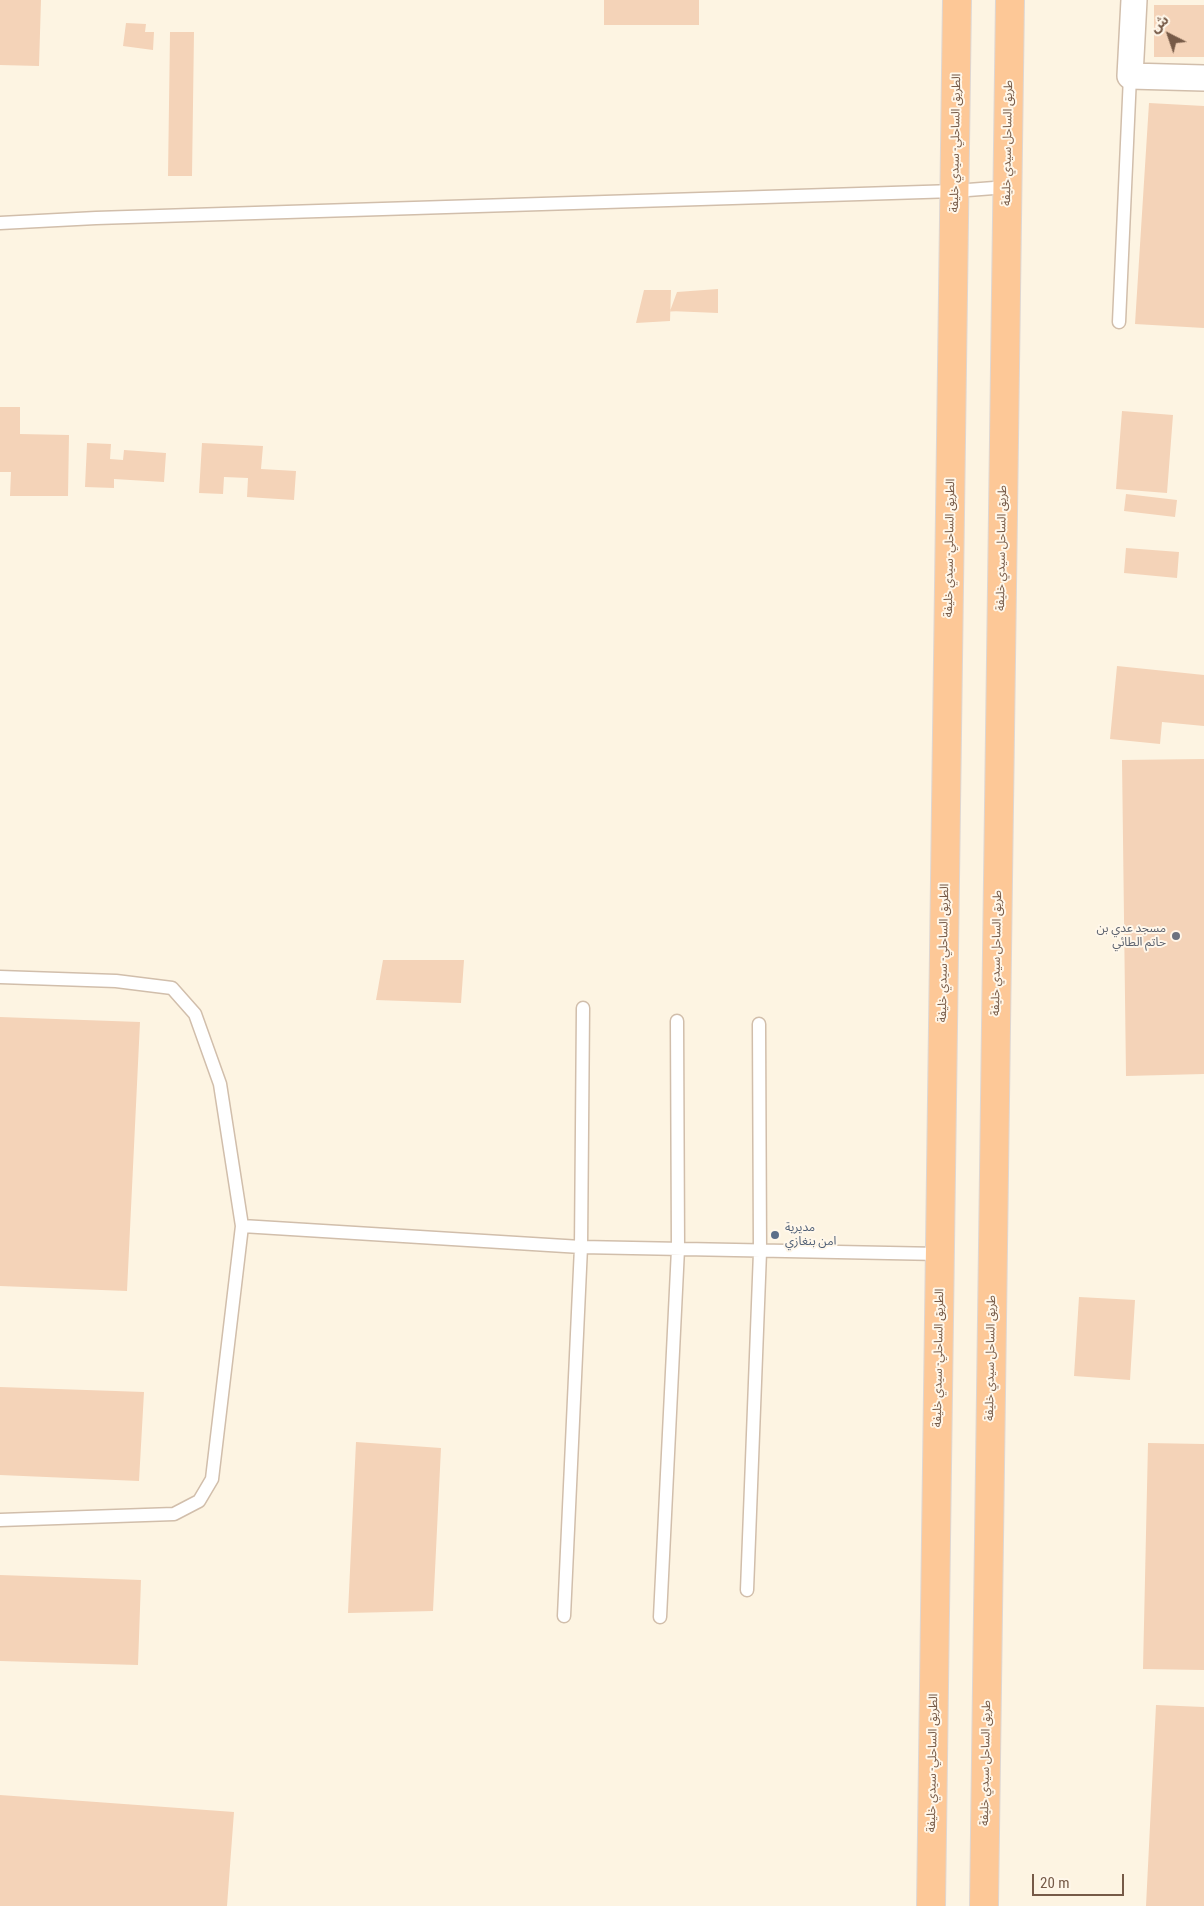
<!DOCTYPE html>
<meta charset="utf-8">
<style>
body{margin:0}
#map{position:relative;width:1204px;height:1906px;overflow:hidden;background:#fdf4e2;font-family:"Roboto Condensed","Noto Sans Arabic",sans-serif}
canvas{display:block}
.north{position:absolute;left:1144px;top:10px;width:50px;height:50px;-webkit-text-stroke:4px #fff7ea;paint-order:stroke;rotate:319deg;font-size:14px;font-weight:700;line-height:20px;text-align:center;color:#765a47}
.north::after{content:'';display:block;margin:auto;width:18px;height:22px;background:#765a47;clip-path:polygon(50% 0,100% 100%,50% 72%,0 100%)}
.scale{position:absolute;left:1032px;top:1874px;width:92px;height:22px;box-sizing:border-box;border:2px solid #765a47;border-top:0;padding-left:6px;font-size:15px;line-height:18px;white-space:nowrap;color:#765a47;-webkit-text-stroke:4px #fff7ea;paint-order:stroke}
</style>
<div id="map">
<canvas width="1204" height="1906"></canvas>
<div class="north">ش</div>
<div class="scale">20 m</div>
</div>
<script>
const context = document.querySelector('canvas').getContext('2d');
context.lineJoin = 'round';
function paint(path, color) { context.fillStyle = color; context.fill(path, 'evenodd'); }
const toPath = rows => new Path2D(rows.map(r => 'M' + r).join(''));
function stroke(path, color, width, dash) { context.strokeStyle = color; context.lineWidth = width; context.lineCap = dash ? 'butt' : 'round'; context.setLineDash(dash || []); context.stroke(path); }
function drawText(font, color, halo, rows, align = 'center') {
  context.font = font + ' "Roboto Condensed","Noto Sans Arabic",sans-serif'; context.lineWidth = 4; context.setLineDash([]); context.textBaseline = 'middle'; context.strokeStyle = halo; context.fillStyle = color; for (const [text, x, y, turn = 0] of rows) {
    context.save(); context.translate(x, y); context.rotate((+turn || 0) * Math.PI / 180); context.textAlign = isNaN(turn) ? turn : align; if (halo) context.strokeText(text, 0, 0); context.fillText(text, 0, 0); context.restore();
  }
}
paint(toPath([
 [0,0,41,0,39,66,0,65],
 [604,0,699,0,699,25,604,25],
 [1154,5,1204,5,1204,57,1154,57],
 [126,23,146,24,145,32,154,32,153,50,123,46],
 [170,32,194,32,192,176,168,176],
 [1149,103,1204,106,1204,328,1135,324],
 [718,289,718,313,670,311,677,292],
 [644,290,671,290,670,321,636,323],
 [0,407,20,407,20,434,69,435,68,496,10,496,11,472,0,472],
 [1122,411,1173,415,1167,493,1116,489],
 [87,443,111,444,110,459,123,460,124,450,166,453,164,482,114,479,114,488,85,487],
 [202,443,263,446,261,469,296,471,294,500,247,497,248,478,224,477,223,494,199,493],
 [1126,494,1177,500,1175,517,1124,511],
 [1126,548,1179,552,1177,578,1124,573],
 [1117,666,1204,675,1204,726,1162,722,1160,744,1110,739],
 [1204,759,1204,1074,1126,1076,1122,760],
 [383,960,464,960,461,1003,376,1000],
 [0,1017,140,1022,127,1291,0,1286],
 [1079,1297,1135,1300,1130,1380,1074,1376],
 [0,1387,144,1392,139,1481,0,1475],
 [356,1442,441,1448,433,1611,348,1613],
 [1148,1443,1204,1444,1204,1670,1143,1669],
 [0,1575,141,1580,138,1665,0,1661],
 [1156,1705,1204,1707,1204,1906,1146,1906],
 [0,1795,234,1812,227,1906,0,1906]
]), '#f4d3b8');
const service = toPath([
 [0,223,96,218,955,191,1007,187],
 [1119,322,1130,76],
 [0,977,116,981,172,988,195,1014,220,1084,242,1226,212,1479,199,1501,174,1514,0,1520],
 [242,1226,581,1247,940,1254],
 [747,1590,760,1252,759,1024],
 [564,1616,581,1247,583,1008],
 [660,1617,678,1249,677,1021]
]);
const minor = toPath([
 [1134,0,1130,76,1204,78]
]);
const trunk = toPath([
 [931,1906,957,0],
 [984,1906,1010,0]
]);
stroke(service, '#d1beab', 15);
stroke(minor, '#d1beab', 28);
stroke(trunk, '#ded7d3', 30);
stroke(service, '#fff', 12);
stroke(minor, '#fff', 25);
stroke(trunk, '#fdc897', 28);
for (const [x, y, r, color] of [
 [1176,936,5,"#6b7280"],
 [775,1235,5,"#5c6f8a"]
]) { const dot = new Path2D(); dot.arc(x, y, r, 0, 2 * Math.PI); context.fillStyle = color; context.fill(dot); stroke(dot, '#fff7ea', 2); }
drawText('12px', '#765a47', '#fff7ea', [
 ["الطريق الساحلي- سيدي خليفة",956,143,-89],
 ["طريق الساحل سيدي خليفة",1008,143,-89],
 ["الطريق الساحلي- سيدي خليفة",950,548,-89],
 ["طريق الساحل سيدي خليفة",1002,548,-89],
 ["الطريق الساحلي- سيدي خليفة",944,953,-89],
 ["طريق الساحل سيدي خليفة",997,953,-89],
 ["الطريق الساحلي- سيدي خليفة",939,1358,-89],
 ["طريق الساحل سيدي خليفة",991,1358,-89],
 ["الطريق الساحلي- سيدي خليفة",933,1763,-89],
 ["طريق الساحل سيدي خليفة",986,1763,-89]
]);
drawText('12px', '#5b616d', '#fff7ea', [
 ["مسجد عدي بن",1166,929],
 ["حاتم الطائي",1166,943]
], 'right');
drawText('12px', '#4e5e75', '#fff7ea', [
 ["مديرية",785,1228],
 ["امن بنغازي",785,1242]
], 'left');
</script>
